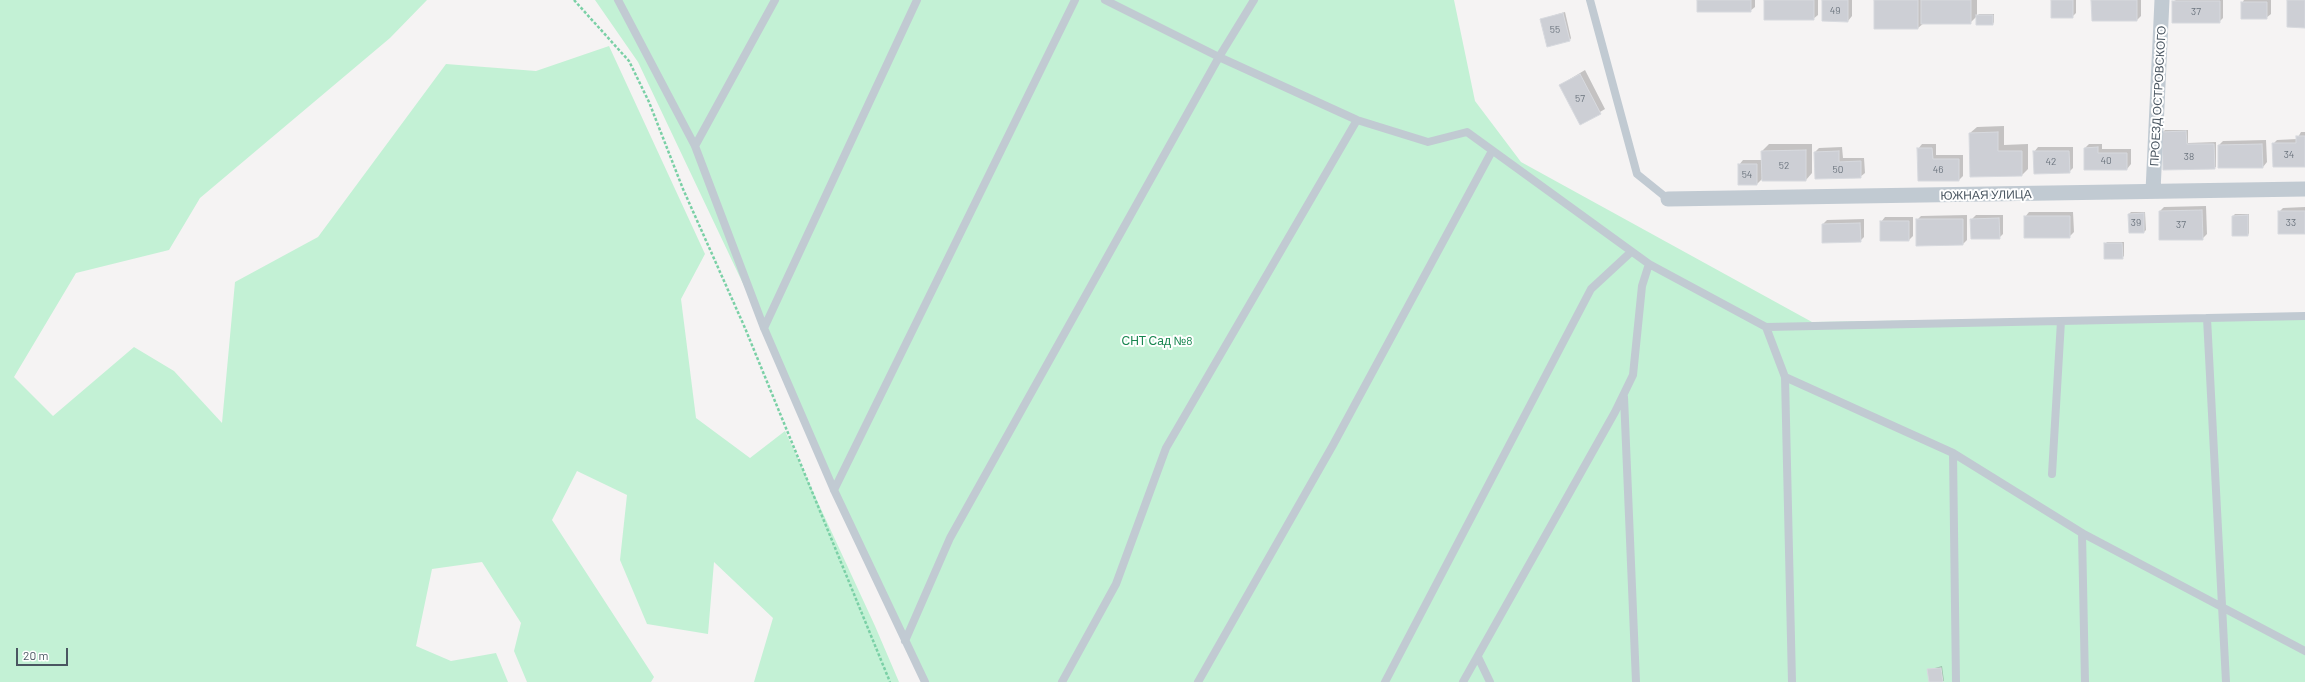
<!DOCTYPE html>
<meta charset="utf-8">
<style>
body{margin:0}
#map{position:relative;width:2305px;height:682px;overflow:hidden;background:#f5f3f3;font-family:Barlow,sans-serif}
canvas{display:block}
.scale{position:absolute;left:16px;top:648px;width:52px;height:18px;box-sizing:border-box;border:2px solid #4a5661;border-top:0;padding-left:5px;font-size:12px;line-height:14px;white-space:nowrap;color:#4a5661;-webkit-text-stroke:3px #fff;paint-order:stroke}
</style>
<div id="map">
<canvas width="2305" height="682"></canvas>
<div class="scale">20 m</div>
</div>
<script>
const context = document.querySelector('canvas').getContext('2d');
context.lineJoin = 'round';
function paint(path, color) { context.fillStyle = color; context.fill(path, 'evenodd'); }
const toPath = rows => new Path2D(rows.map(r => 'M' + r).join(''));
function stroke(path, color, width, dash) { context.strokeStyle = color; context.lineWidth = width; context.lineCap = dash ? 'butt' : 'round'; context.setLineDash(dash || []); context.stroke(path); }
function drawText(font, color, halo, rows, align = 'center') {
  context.font = font + ' Barlow,sans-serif'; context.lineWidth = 4; context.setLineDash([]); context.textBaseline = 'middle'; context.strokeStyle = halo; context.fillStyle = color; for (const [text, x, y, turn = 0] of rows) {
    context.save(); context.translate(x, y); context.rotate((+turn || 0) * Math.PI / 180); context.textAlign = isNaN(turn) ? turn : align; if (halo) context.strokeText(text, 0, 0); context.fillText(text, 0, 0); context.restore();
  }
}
paint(toPath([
 [0,0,427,0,390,38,200,198,169,250,76,273,14,377,53,416,134,347,174,371,222,423,235,282,318,237,446,64,536,71,609,46,705,254,681,299,696,418,750,458,785,431,875,626,899,682,754,682,773,618,714,562,708,634,647,624,620,560,627,495,577,471,552,520,654,677,651,682,527,682,514,651,521,623,482,562,432,569,416,646,451,661,496,653,508,682,0,682],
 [595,0,1454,0,1475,101,1521,162,1812,322,2305,314,2305,682,922,682,764,328,638,62]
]), '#c3f1d5');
paint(toPath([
 [1698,0,1755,0,1755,7,1750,11],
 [1765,0,1818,0,1818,15,1813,19],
 [1823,0,1852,0,1852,16,1848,21,1823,20],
 [1875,0,1977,0,1977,16,1979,14,1994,14,1994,22,1993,24,1977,16,1970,23,1924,23,1918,28],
 [2052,0,2076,0,2076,13,2072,17],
 [2092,0,2141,0,2141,16,2137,20],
 [2174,0,2223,0,2223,18,2219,22],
 [2244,0,2271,0,2271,14,2266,18,2242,3],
 [1565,12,1571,38,1570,40,1541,19],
 [1585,70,1605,109,1580,124,1560,85],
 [2004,126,2004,145,2028,144,2028,169,2022,175,1970,133,1977,127],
 [2165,130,2188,130,2188,143,2216,142,2216,167,2214,168,2163,132],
 [2301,132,2305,132,2305,166,2273,144,2277,140,2297,139],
 [2266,140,2267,162,2263,167,2219,145,2223,141],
 [1769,144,1812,144,1812,173,1806,180,1763,180,1763,178,1757,184,1739,165,1743,160,1762,160,1762,151],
 [1922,144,1936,144,1936,155,1963,155,1963,176,1959,180,1919,180,1918,149],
 [2089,144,2102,144,2102,149,2131,149,2131,164,2127,169,2085,148],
 [1842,147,1843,158,1864,158,1865,173,1860,177,1815,152,1819,148],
 [2038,147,2073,147,2073,168,2069,172,2034,152],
 [2206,206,2207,234,2202,239,2160,211,2164,207],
 [2305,207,2305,233,2279,212,2283,208],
 [2029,212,2073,212,2074,232,2069,237,2025,217],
 [2131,212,2145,212,2146,230,2144,232,2129,214],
 [2235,214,2249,214,2249,233,2248,235,2233,216],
 [1967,215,1967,240,1963,244,1917,220,1921,216],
 [1976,215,2003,215,2003,234,1999,238,1972,219],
 [1885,217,1913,217,1913,236,1909,240,1881,222],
 [1864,219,1864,237,1860,241,1823,224,1827,220],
 [2107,242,2124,242,2124,256,2122,258,2105,244],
 [1942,666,1944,681,1930,682,1928,670]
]), '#0003');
const building = toPath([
 [1697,0,1751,0,1751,12,1697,12,1697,0],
 [1764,0,1814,0,1814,20,1764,20,1764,0],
 [1822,0,1848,0,1848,22,1822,21,1822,0],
 [1874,0,1918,0,1918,29,1874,29,1874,0],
 [1921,0,1971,0,1971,24,1921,24,1921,0],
 [2051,0,2073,0,2073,18,2051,18,2051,0],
 [2091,0,2137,0,2137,21,2092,21,2091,0],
 [2287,0,2305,0,2305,28,2287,27,2287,0],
 [2172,1,2220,1,2220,23,2172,23,2172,1],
 [2241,2,2267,2,2267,19,2241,19,2241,2],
 [1563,13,1570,41,1547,47,1540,19,1563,13],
 [1976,15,1993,15,1993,25,1976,25,1976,15],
 [1580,74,1601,114,1580,125,1559,85,1580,74],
 [2186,131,2187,144,2214,144,2215,169,2163,170,2162,132,2186,131],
 [1998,132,1998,151,2022,151,2022,176,1970,177,1969,133,1998,132],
 [2296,136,2305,136,2305,167,2273,167,2272,143,2296,143,2296,136],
 [2262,144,2263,168,2218,168,2218,145,2262,144],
 [2098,147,2098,153,2127,153,2127,170,2084,170,2084,148,2098,147],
 [1917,148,1932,148,1933,159,1959,159,1959,181,1918,181,1917,148],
 [1806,150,1806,181,1762,181,1761,151,1806,150],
 [1839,151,1839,162,1861,161,1861,178,1815,179,1814,152,1839,151],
 [2033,151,2069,151,2070,173,2034,174,2033,151],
 [1738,164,1757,164,1757,185,1738,185,1738,164],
 [2202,210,2203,240,2159,240,2159,211,2202,210],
 [2278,211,2305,211,2305,234,2278,234,2278,211],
 [2144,213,2144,233,2129,233,2128,214,2144,213],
 [2248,215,2248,236,2232,236,2232,216,2248,215],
 [2024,216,2070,216,2070,238,2024,238,2024,216],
 [1999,218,2000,239,1971,239,1970,219,1999,218],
 [1916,219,1963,219,1963,245,1916,246,1916,219],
 [1880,221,1909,221,1909,241,1880,241,1880,221],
 [1860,223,1861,242,1822,243,1822,224,1860,223],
 [2104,243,2122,243,2123,259,2104,259,2104,243],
 [1941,668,1943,682,1929,682,1927,669,1941,668]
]);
paint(building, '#cdcfd5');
stroke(building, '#d7d9de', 1);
stroke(toPath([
 [574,0,629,61,649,102,683,189,745,328,890,682]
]), '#7ad0a6', 2.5, [3, 2]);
stroke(toPath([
 [618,0,695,146,764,328,834,490,925,682],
 [1105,0,1219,57,1357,120,1428,142,1467,132,1649,264,1642,286,1633,375,1615,412,1463,682],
 [1590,0,1637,174,1668,199],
 [695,146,775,0],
 [1649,264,1766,327,2305,316],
 [2207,318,2226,682],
 [1766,327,1785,377,1953,453,2082,533,2305,651],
 [764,328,917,0],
 [1785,377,1792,682],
 [1624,397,1636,682],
 [1953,453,1956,682],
 [2052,474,2061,321],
 [834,490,1075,0],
 [2082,533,2085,682],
 [905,641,950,538,1219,57,1254,0],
 [1478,657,1490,682],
 [1062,682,1116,584,1166,448,1357,120],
 [1198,682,1333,445,1492,151],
 [1385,682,1591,289,1631,252]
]), '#c1cad2', 8);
stroke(toPath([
 [2153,191,2162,0],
 [1668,199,2305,189]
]), '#c1cad2', 15);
drawText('10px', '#6b747e', null, [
 ["49",1835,11],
 ["37",2196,12],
 ["55",1555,30],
 ["57",1580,99],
 ["34",2289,155],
 ["38",2189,157],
 ["40",2106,161],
 ["42",2051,162],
 ["52",1784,166],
 ["50",1838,170],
 ["46",1938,170],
 ["54",1747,175],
 ["39",2136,223],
 ["33",2291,223],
 ["37",2181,225]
]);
drawText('12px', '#4a5661', '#fff', [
 ["ПРОЕЗД ОСТРОВСКОГО",2158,96,-87],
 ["ЮЖНАЯ УЛИЦА",1986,195,-1]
]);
drawText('12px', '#17864f', '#fff', [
 ["СНТ Сад №8",1157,341]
]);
</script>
